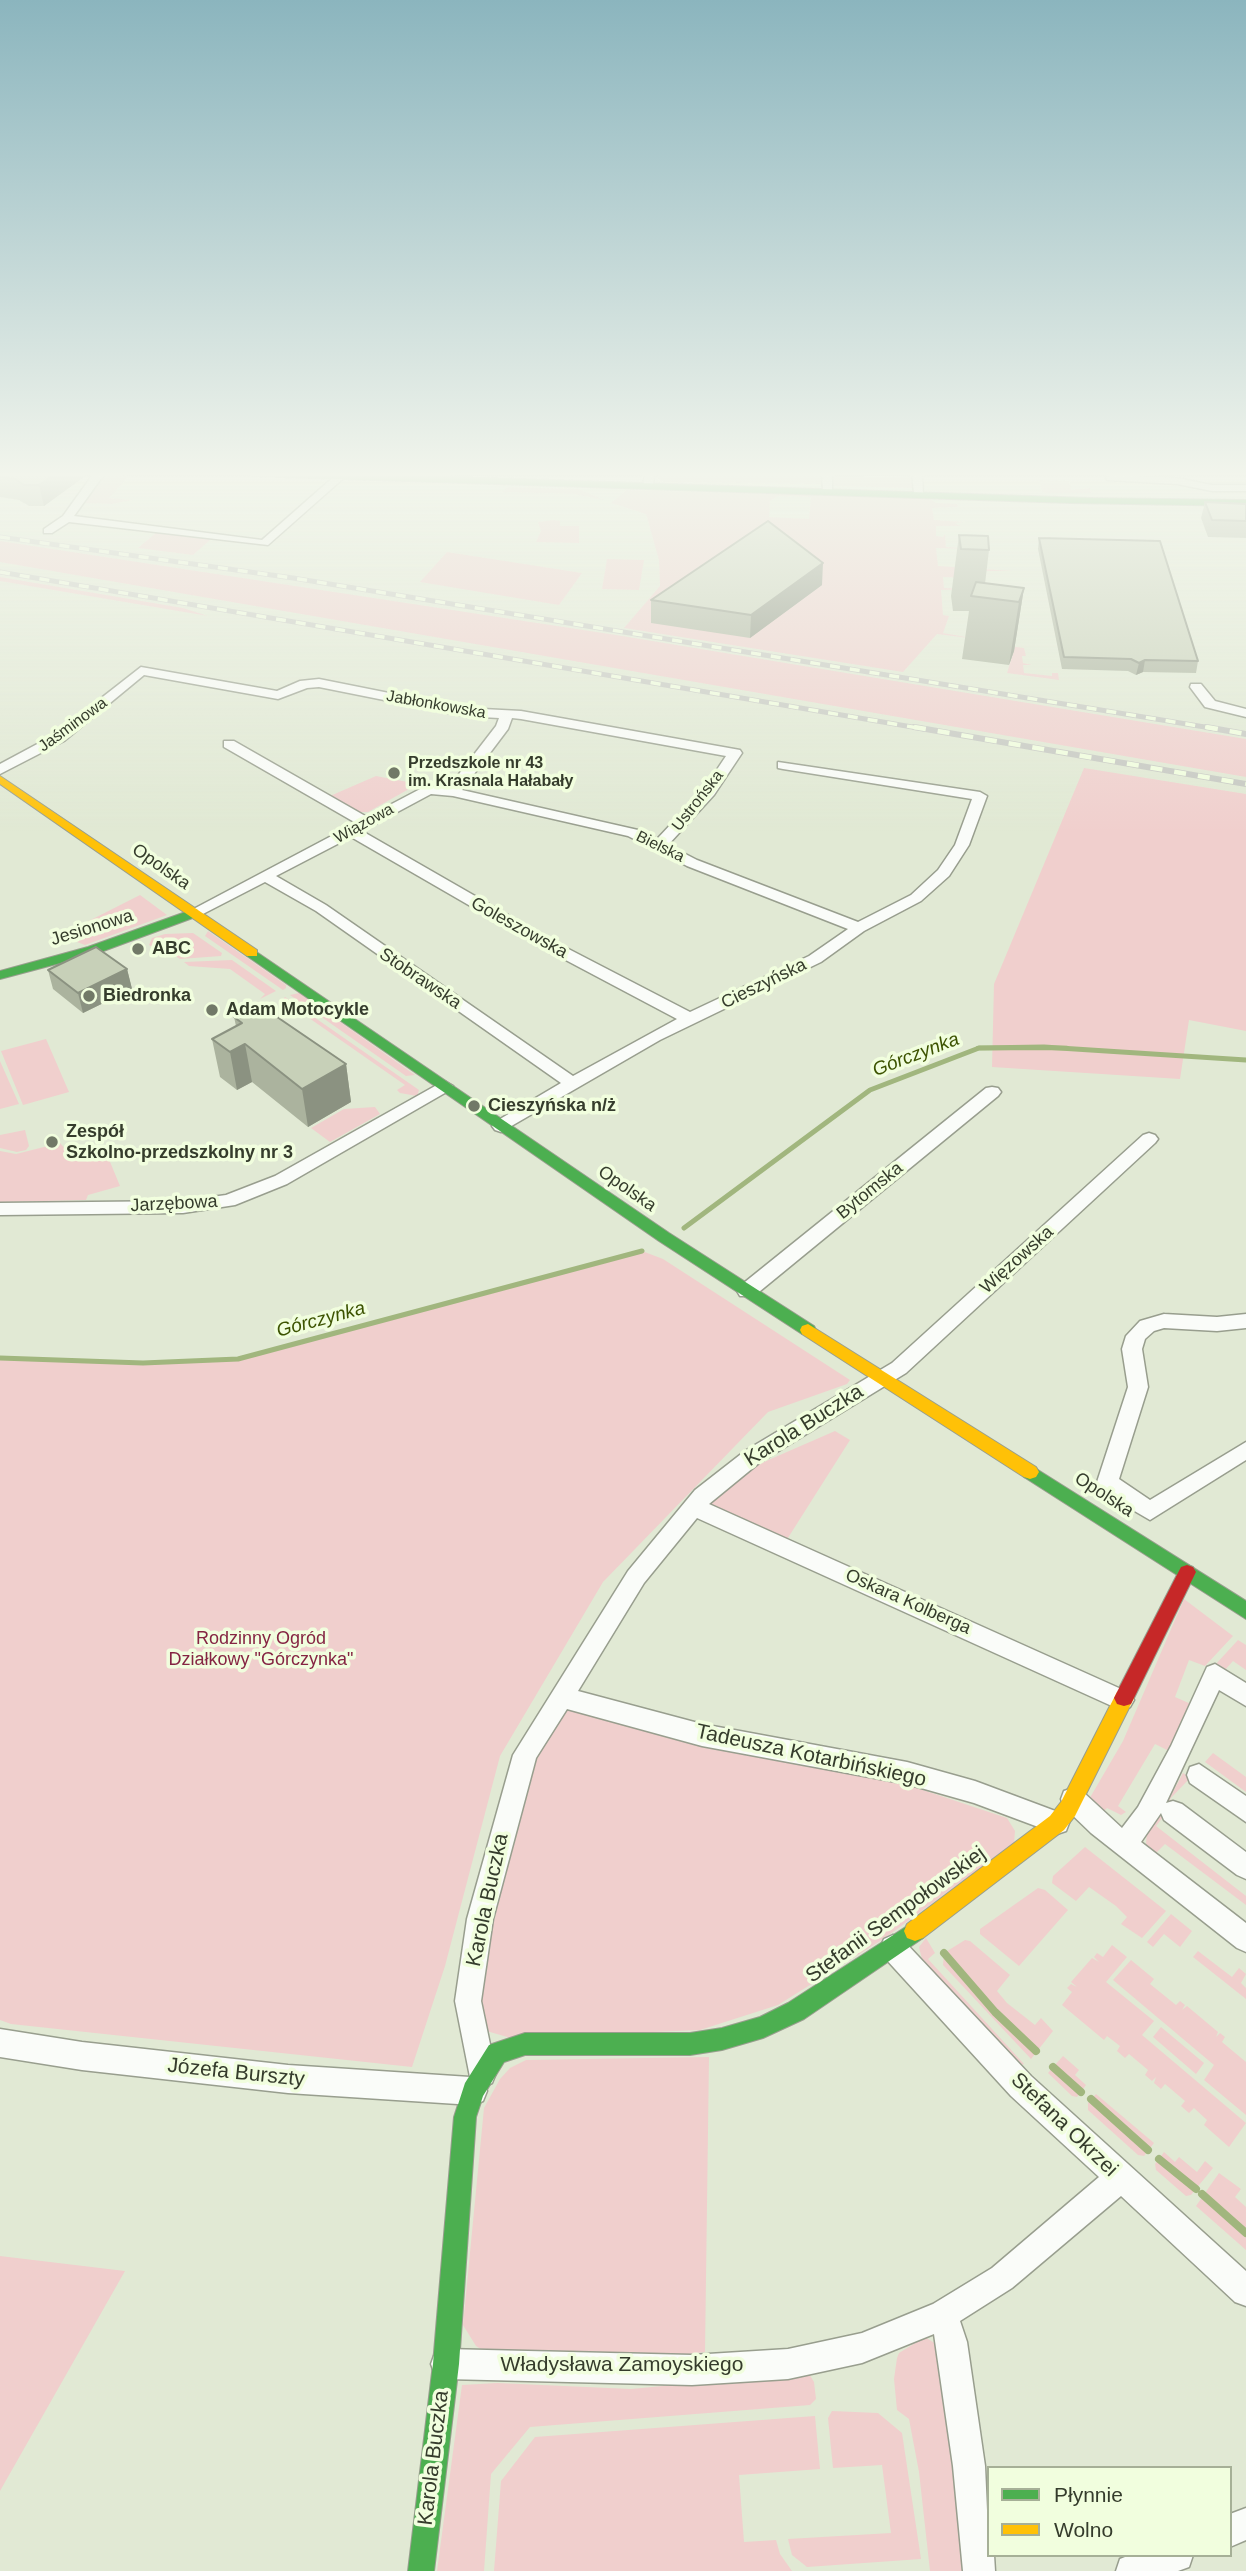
<!DOCTYPE html>
<meta charset="utf-8">
<style>
body{margin:0}
#map{position:relative;width:1246px;height:2571px;overflow:hidden;background:#e1e9d4;font-family:Helvetica,sans-serif}
canvas{display:block}
.legend{position:absolute;left:987px;top:2466px;width:245px;height:91px;box-sizing:border-box;background:#f1fede;border:2px solid #a6b097;margin:0;padding:9px 12px;list-style:none;font-size:21px;color:#353c2c}
.legend li{display:flex;align-items:center;gap:14px;height:35px}
.legend b{width:35px;border:2px solid #a6b097}
</style>
<div id="map">
<canvas width="1246" height="2571"></canvas>
<ul class="legend">
<li><b style="height:9px;background:#4caf50"></b>Płynnie</li>
<li><b style="height:9px;background:#ffc107"></b>Wolno</li>
</ul>
</div>
<script>
const context = document.querySelector('canvas').getContext('2d');
context.lineJoin = 'round';
function paint(path, color) { context.fillStyle = color; context.fill(path, 'evenodd'); }
const toPath = rows => new Path2D(rows.map(r => 'M' + r).join(''));
function stroke(path, color, width, dash) { context.strokeStyle = color; context.lineWidth = width; context.lineCap = dash ? 'butt' : 'round'; context.setLineDash(dash || []); context.stroke(path); }
function drawText(font, color, halo, rows, align = 'center') {
  context.font = font + ' Helvetica,sans-serif'; context.lineWidth = 7; context.setLineDash([]); context.textBaseline = 'middle'; context.strokeStyle = halo; context.fillStyle = color; for (const [text, x, y, turn = 0] of rows) {
    context.save(); context.translate(x, y); context.rotate((+turn || 0) * Math.PI / 180); context.textAlign = isNaN(turn) ? turn : align; if (halo) context.strokeText(text, 0, 0); context.fillText(text, 0, 0); context.restore();
  }
}
paint(toPath([
 [659,473,822,473,823,484,664,482,658,479],
 [102,475,129,476,109,498,132,500,112,504,82,503],
 [830,476,913,477,914,488,833,486],
 [1039,480,1069,481,1071,490,1090,488,1091,493,1046,493,1042,492],
 [508,487,579,489,604,500,574,494,502,492],
 [626,490,928,498,936,503,957,504,958,507,932,508,934,520,965,522,955,523,961,526,936,526,936,536,943,537,945,534,946,547,973,549,936,548,938,566,1013,571,979,571,971,578,943,577,944,588,980,589,941,590,943,615,949,616,943,633,977,639,937,634,903,672,624,628,660,586,659,560,646,514,611,503],
 [778,496,811,497,809,519,769,517,770,501],
 [554,520,560,521,560,526,579,526,579,543,536,542,541,531,538,522],
 [157,532,211,539,193,555,138,548],
 [0,541,616,635,1246,739,1246,777,0,562],
 [447,552,582,573,559,605,420,582],
 [607,559,644,560,639,590,602,589],
 [0,577,183,608,208,616,0,581],
 [987,643,1024,648,1026,656,1022,656,1023,663,1032,665,1023,665,1024,673,1052,676,1052,673,1058,673,1059,680,1007,673,1015,647],
 [1084,768,1246,794,1246,1031,1189,1020,1180,1079,992,1067,994,984],
 [376,776,418,784,368,812,356,812,330,796],
 [140,895,167,915,85,945,77,942,80,940,69,931],
 [208,931,286,985,286,988,283,990,205,936],
 [193,933,222,953,221,956,180,959,162,948,157,950,149,945,152,938,165,934],
 [232,960,276,991,260,999,265,994,230,969,189,966,184,962],
 [299,993,415,1075,406,1076,290,995],
 [285,997,419,1090,417,1096,400,1093,397,1090,405,1085,289,1004,281,1008,279,1004],
 [46,1039,69,1092,23,1105,1,1051],
 [0,1061,19,1104,0,1109],
 [375,1107,380,1114,330,1142,311,1128,344,1109],
 [25,1130,29,1146,26,1150,17,1152,0,1148,0,1135],
 [60,1143,75,1160,106,1152,120,1186,88,1195,86,1200,0,1202,0,1151,16,1154],
 [642,1251,663,1259,850,1380,847,1384,768,1412,603,1582,500,1756,445,1966,412,2067,11,2024,0,2020,0,1358,143,1363,238,1359],
 [835,1431,850,1440,786,1541,715,1509,710,1503,709,1499,741,1472],
 [1184,1599,1233,1636,1205,1666,1189,1660,1175,1697,1191,1704,1171,1752,1155,1744,1118,1806,1126,1812,1121,1815,1107,1808,1102,1813,1088,1801,1123,1741],
 [1238,1640,1246,1645,1246,1670,1233,1661,1224,1671,1215,1665],
 [578,1692,908,1785,1007,1818,1015,1831,1014,1843,885,1938,778,2005,700,2030,511,2038,476,2028,482,1971,531,1764],
 [1213,1753,1246,1777,1246,1792,1205,1762],
 [1183,1773,1190,1778,1170,1799,1174,1803,1156,1826,1246,1896,1246,1905,1165,1844,1156,1853,1146,1844,1147,1830,1167,1803],
 [1085,1847,1166,1911,1142,1938,1121,1924,1127,1917,1116,1906,1089,1887,1076,1901,1052,1883,1053,1876],
 [1038,1888,1045,1890,1068,1910,1019,1966,980,1934,980,1929],
 [1171,1914,1192,1931,1180,1947,1164,1934,1153,1947,1147,1942],
 [926,1938,935,1953,928,1959,1024,2064,1019,2066,970,2018,922,1959,919,1947],
 [965,1940,970,1941,1010,1975,997,1991,1007,2003,1035,2025,1041,2018,1053,2031,1031,2059,943,1965,944,1953],
 [1112,1945,1127,1957,1106,1982,1154,2021,1142,2035,1246,2123,1229,2147,1204,2125,1207,2120,1194,2108,1189,2113,1181,2106,1185,2101,1165,2084,1161,2089,1154,2083,1156,2077,1152,2081,1145,2075,1148,2070,1129,2054,1125,2058,1117,2051,1120,2046,1107,2036,1104,2040,1062,2005,1072,1992,1067,1988,1071,1984,1077,1987,1071,1982,1092,1958,1099,1962,1094,1957,1097,1953,1103,1957],
 [1198,1951,1232,1977,1239,1968,1246,1974,1241,1983,1246,1988,1246,1999,1193,1957],
 [1131,1960,1154,1979,1150,1984,1176,2005,1180,2001,1185,2005,1182,2010,1187,2006,1218,2032,1216,2037,1220,2033,1225,2037,1222,2042,1246,2062,1246,2115,1204,2080,1214,2065,1113,1980],
 [1161,2027,1204,2063,1196,2074,1153,2037],
 [1063,2056,1079,2070,1075,2075,1086,2085,1077,2097,1072,2096,1048,2073],
 [709,2057,705,2352,672,2356,484,2351,476,2346,463,2325,484,2108,500,2079,510,2068,526,2060],
 [1096,2094,1154,2143,1144,2156,1138,2155,1088,2110,1088,2103],
 [1164,2152,1175,2162,1179,2157,1197,2172,1205,2161,1213,2168,1191,2195,1186,2196,1156,2170,1155,2164],
 [1219,2173,1241,2189,1235,2197,1246,2207,1246,2250,1196,2206],
 [0,2256,125,2271,0,2491],
 [925,2337,939,2346,950,2364,964,2571,930,2571,919,2472,909,2419,897,2410,894,2379,897,2358,899,2353],
 [808,2372,814,2382,816,2399,810,2405,530,2427,491,2474,484,2571,437,2571,462,2385,497,2383,631,2389],
 [832,2411,878,2413,902,2433,921,2559,807,2567,792,2555,788,2539,891,2533,882,2465,833,2468,828,2418],
 [815,2416,820,2469,739,2475,744,2542,776,2540,780,2554,792,2571,494,2571,501,2481,535,2437]
]), '#f0cfcd');
stroke(toPath([
 [978,1048,1067,1048]
]), '#a1b67e', 4.5);
stroke(toPath([
 [684,1228,870,1090,979,1048,1044,1047,1246,1060],
 [0,1358,143,1363,238,1359,642,1251]
]), '#a1b67e', 5);
stroke(toPath([
 [944,1953,995,2012,1036,2051],
 [1053,2067,1081,2092],
 [1091,2099,1148,2150],
 [1159,2159,1196,2189],
 [1202,2194,1246,2233]
]), '#a1b67e', 8);
const street = toPath([
 [94,473,105,473,74,516,262,540,337,474,346,476,268,545,69,522,52,533,44,533,44,529,63,516,94,473],
 [645,473,655,473,652,488,643,486,645,473],
 [822,473,832,473,832,493,823,491,822,473],
 [912,473,922,473,923,495,914,493,912,473],
 [1111,475,1177,478,1212,485,1246,485,1246,491,1212,491,1177,484,1107,480,1106,478,1111,475],
 [141,667,277,691,300,681,319,679,464,708,521,711,740,750,742,753,714,795,668,845,697,860,858,922,911,895,938,870,955,845,972,799,783,769,778,768,778,762,980,792,987,796,969,845,949,876,921,901,864,931,821,962,660,1040,501,1132,495,1130,492,1126,495,1122,561,1083,316,911,265,882,199,916,194,918,186,913,356,823,224,747,224,741,234,741,367,817,424,787,449,787,496,726,499,718,464,716,319,687,307,688,278,699,144,675,64,741,0,774,0,764,54,735,141,667],
 [512,718,521,719,726,756,704,789,657,839,638,830,462,790,508,729,512,718],
 [431,794,453,796,628,836,687,866,848,929,809,956,690,1012,555,942,362,831,431,794],
 [351,837,543,948,677,1019,573,1076,326,905,276,876,351,837],
 [1191,684,1201,684,1215,701,1246,709,1246,717,1205,707,1190,687,1191,684],
 [444,1081,453,1086,450,1090,287,1184,235,1205,183,1213,0,1215,0,1203,183,1201,226,1195,275,1176,444,1081],
 [992,1087,998,1088,1001,1092,998,1096,754,1296,740,1296,737,1291,740,1286,986,1088,992,1087],
 [1149,1133,1155,1135,1158,1139,1155,1143,906,1373,759,1463,709,1504,1130,1693,1134,1700,1130,1707,1122,1710,1114,1707,697,1518,644,1583,578,1691,702,1724,907,1762,975,1781,1066,1815,1069,1823,1066,1831,1057,1834,974,1803,907,1784,702,1746,567,1709,536,1758,493,1919,481,2001,496,2073,492,2083,485,2086,487,2091,483,2101,473,2105,288,2093,82,2070,0,2057,0,2029,82,2042,288,2065,470,2077,455,2001,467,1919,513,1755,628,1571,695,1490,745,1451,892,1363,1143,1135,1149,1133],
 [1164,1314,1217,1317,1246,1314,1246,1328,1217,1331,1164,1328,1154,1331,1145,1339,1142,1349,1148,1387,1119,1479,1150,1500,1246,1442,1246,1460,1150,1520,1107,1495,1097,1482,1128,1387,1122,1349,1126,1336,1140,1321,1164,1314],
 [1215,1664,1246,1683,1246,1706,1219,1690,1166,1803,1173,1801,1182,1804,1246,1852,1246,1879,1237,1875,1164,1820,1161,1813,1141,1842,1246,1923,1246,1952,1237,1948,1091,1833,1064,1807,1061,1799,1064,1791,1073,1788,1082,1791,1122,1828,1138,1807,1171,1746,1207,1667,1215,1664],
 [1199,1764,1246,1796,1246,1822,1190,1783,1187,1775,1190,1767,1199,1764],
 [893,1935,902,1939,1031,2076,1246,2271,1246,2306,1235,2302,1121,2196,1012,2288,960,2321,967,2342,985,2466,989,2555,994,2555,995,2571,963,2571,953,2466,934,2334,862,2363,788,2379,692,2385,446,2379,435,2375,431,2364,435,2353,446,2349,692,2355,788,2349,862,2333,933,2304,992,2268,1099,2177,1011,2096,884,1957,880,1948,884,1939,893,1935],
 [1246,2508,1246,2540,1230,2547,1230,2514,1246,2508],
 [1130,2555,1193,2555,1189,2567,1178,2571,1116,2571,1120,2559,1130,2555]
]);
const fast = toPath([
 [249,473,340,473,1091,498,1246,500,1246,506,1070,503,253,476,249,473],
 [194,909,198,910,198,916,98,953,0,979,0,971,88,947,194,909],
 [252,949,669,1233,814,1326,816,1330,814,1334,802,1334,659,1241,247,956,246,953,252,949],
 [1030,1465,1246,1601,1246,1619,1024,1477,1021,1472,1024,1467,1030,1465],
 [915,1921,923,1924,926,1931,923,1938,804,2019,763,2038,722,2050,690,2055,525,2055,504,2062,483,2096,476,2117,459,2364,434,2571,408,2571,433,2364,454,2117,465,2083,489,2045,525,2033,690,2033,722,2028,760,2017,788,2003,915,1921]
]);
const slow = toPath([
 [0,776,257,950,257,956,247,956,0,784,0,776],
 [808,1324,1036,1467,1039,1472,1036,1477,1030,1479,1024,1477,802,1334,800,1330,802,1326,808,1324],
 [1124,1690,1131,1692,1134,1698,1075,1816,1064,1830,923,1938,915,1941,907,1938,904,1931,907,1924,1050,1816,1061,1802,1117,1692,1124,1690]
]);
const jam = toPath([
 [1187,1565,1193,1567,1196,1572,1131,1704,1124,1706,1117,1704,1114,1698,1117,1692,1181,1567,1187,1565]
]);
stroke(street, '#989e8e', 3);
stroke(fast, '#989e8e', 2);
stroke(slow, '#989e8e', 2);
stroke(jam, '#989e8e', 2);
paint(street, '#fafcf9');
paint(fast, '#4caf50');
paint(slow, '#ffc107');
paint(jam, '#c62828');
const railFar1 = toPath([
 [0,537,293,578,1217,729],
 [0,572,924,729]
]);
const rail = toPath([
 [914,727,1246,784],
 [1206,727,1246,734]
]);
stroke(railFar1, '#c5c7c1', 5);
stroke(rail, '#c5c7c1', 6);
stroke(railFar1, '#f1fede', 3.5, [10]);
stroke(rail, '#f1fede', 4.5, [12]);
paint(toPath([
 [0,473,83,473,84,477,44,506,29,506,19,500,0,497],
 [1205,502,1246,504,1246,538,1208,537,1201,518],
 [959,535,989,550,985,584,1024,588,1014,651,1009,665,962,659,969,611,953,611,951,596],
 [1039,538,1198,661,1196,673,1143,672,1136,675,1128,671,1062,669,1038,549],
 [822,585,750,638,651,623,651,600],
 [127,969,132,989,83,1013,53,989,48,970],
 [234,1017,346,1064,351,1102,308,1127,252,1082,237,1090,220,1077,212,1039,236,1026]
]), '#abb39e');
paint(toPath([
 [56,473,83,473,84,477,44,506,39,485],
 [823,563,822,585,750,638,751,615],
 [1024,588,1014,651,1009,665,1019,602],
 [1145,660,1143,672,1136,675,1139,663],
 [127,969,132,989,83,1013,78,993],
 [245,1044,252,1082,237,1090,230,1052],
 [346,1064,351,1102,308,1127,302,1089]
]), '#8b9281');
const building = toPath([
 [0,473,56,473,39,485,24,485,15,479,0,477,0,473],
 [1205,502,1246,504,1246,521,1212,520,1205,502],
 [768,521,823,563,751,615,651,600,768,521],
 [959,535,988,536,989,550,961,549,959,535],
 [1039,538,1160,541,1198,661,1145,660,1139,663,1131,659,1064,657,1039,538],
 [976,582,1024,588,1019,602,971,596,976,582],
 [96,947,127,969,78,993,48,970,96,947],
 [258,1004,346,1064,302,1089,245,1044,230,1052,212,1039,242,1023,234,1017,258,1004]
]);
paint(building, '#c7d0b8');
stroke(building, '#8b9281', 2);
const sky = context.createLinearGradient(0, 0, 0, 833);
sky.addColorStop(0, '#8bb5be');
sky.addColorStop(0.57, '#f2f5ec');
sky.addColorStop(1, '#f2f5ec00');
context.fillStyle = sky;
context.fillRect(0, 0, 1246, 833);
for (const [x, y, r, color] of [
 [394,773,7,"#717967"],
 [138,949,7,"#717967"],
 [89,996,7,"#717967"],
 [212,1010,7,"#717967"],
 [474,1106,7,"#717967"],
 [52,1142,7,"#717967"]
]) { const dot = new Path2D(); dot.arc(x, y, r, 0, 2 * Math.PI); context.fillStyle = color; context.fill(dot); stroke(dot, '#f1fede', 2.5); }
drawText('16px', '#353c2c', '#f1fede', [
 ["Jabłonkowska",436,705,10],
 ["Jaśminowa",73,725,-36],
 ["Ustrońska",698,801,-52],
 ["Wiązowa",364,824,-29],
 ["Bielska",660,847,26]
]);
drawText('bold 16px', '#353c2c', '#f1fede', [
 ["Przedszkole nr 43",408,764],
 ["im. Krasnala Hałabały",408,782]
], 'left');
drawText('18px', '#353c2c', '#f1fede', [
 ["Opolska",161,867,35],
 ["Jesionowa",92,928,-17],
 ["Goleszowska",519,928,29],
 ["Stobrawska",420,979,34],
 ["Cieszyńska",764,984,-26],
 ["Opolska",627,1189,35],
 ["Bytomska",870,1191,-39],
 ["Jarzębowa",174,1204,-3],
 ["Więzowska",1017,1260,-42],
 ["Opolska",1104,1495,33],
 ["Oskara Kolberga",908,1602,24]
]);
drawText('bold 18px', '#353c2c', '#f1fede', [
 ["ABC",152,949],
 ["Biedronka",103,996],
 ["Adam Motocykle",226,1010],
 ["Cieszyńska n/ż",488,1106],
 ["Zespół",66,1132],
 ["Szkolno-przedszkolny nr 3",66,1153]
], 'left');
drawText('18px', '#852543', '#f1fede', [
 ["Rodzinny Ogród",261,1639],
 ["Działkowy \"Górczynka\"",261,1660]
]);
drawText('italic 19px', '#3c5300', '#f1fede', [
 ["Górczynka",916,1055,-21],
 ["Górczynka",321,1320,-15]
]);
drawText('21px', '#353c2c', '#f1fede', [
 ["Karola Buczka",804,1426,-32],
 ["Tadeusza Kotarbińskiego",811,1756,12],
 ["Karola Buczka",488,1900,-78],
 ["Stefanii Sempołowskiej",896,1915,-36],
 ["Józefa Burszty",236,2073,6],
 ["Stefana Okrzei",1064,2125,44],
 ["Władysława Zamoyskiego",622,2365],
 ["Karola Buczka",434,2458,-83]
]);
</script>
